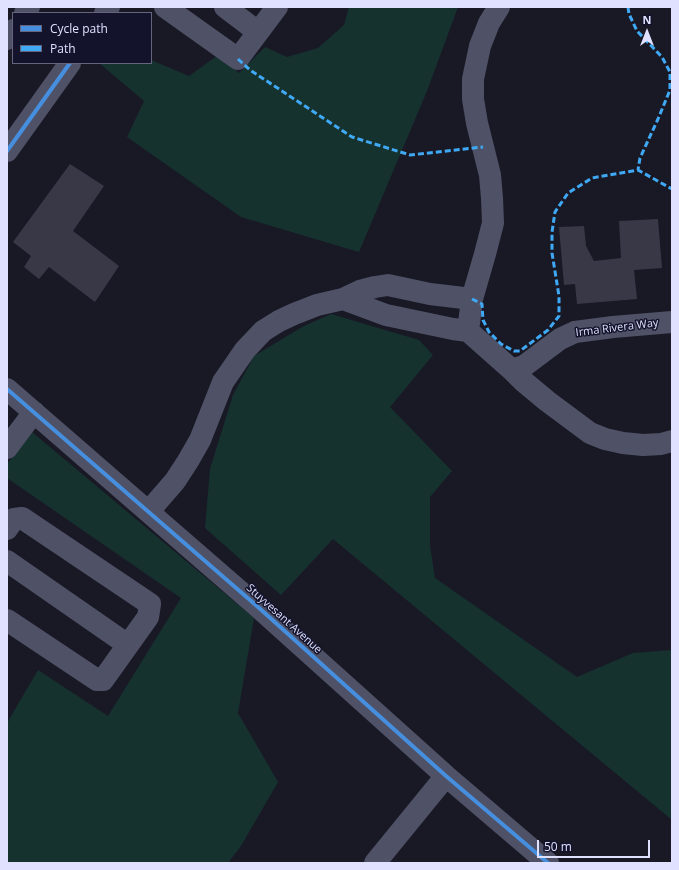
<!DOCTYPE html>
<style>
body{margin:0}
#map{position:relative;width:679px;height:870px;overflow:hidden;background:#191926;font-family:"Open Sans",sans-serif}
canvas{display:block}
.frame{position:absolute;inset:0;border:8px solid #dfe1fe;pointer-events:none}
.legend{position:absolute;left:12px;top:12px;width:140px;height:52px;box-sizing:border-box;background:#13132c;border:1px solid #656580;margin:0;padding:5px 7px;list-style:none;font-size:12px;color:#dfe1fe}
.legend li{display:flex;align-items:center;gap:8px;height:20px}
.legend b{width:20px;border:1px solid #656580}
.north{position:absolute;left:627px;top:12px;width:40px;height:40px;-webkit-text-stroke:3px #13132c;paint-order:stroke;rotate:0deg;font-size:11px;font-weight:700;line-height:16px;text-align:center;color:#dfe1fe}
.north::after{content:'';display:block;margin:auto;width:14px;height:18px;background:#dfe1fe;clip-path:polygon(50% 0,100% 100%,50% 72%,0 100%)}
.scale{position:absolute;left:537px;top:840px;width:113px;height:18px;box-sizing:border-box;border:2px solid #dfe1fe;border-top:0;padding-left:5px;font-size:12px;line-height:14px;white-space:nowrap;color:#dfe1fe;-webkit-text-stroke:3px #13132c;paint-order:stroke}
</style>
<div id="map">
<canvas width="679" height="870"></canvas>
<div class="frame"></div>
<ul class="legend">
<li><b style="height:5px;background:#468fdf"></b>Cycle path</li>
<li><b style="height:5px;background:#3fa9f5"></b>Path</li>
</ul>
<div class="north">N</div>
<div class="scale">50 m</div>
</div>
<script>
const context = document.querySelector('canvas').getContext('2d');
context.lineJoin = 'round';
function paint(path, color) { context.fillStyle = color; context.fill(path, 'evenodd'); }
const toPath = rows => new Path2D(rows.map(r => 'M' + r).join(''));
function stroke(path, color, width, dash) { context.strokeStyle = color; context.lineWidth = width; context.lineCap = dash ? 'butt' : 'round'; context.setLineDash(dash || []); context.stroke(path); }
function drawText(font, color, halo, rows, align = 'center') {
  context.font = font + ' "Open Sans",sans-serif'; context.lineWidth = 3; context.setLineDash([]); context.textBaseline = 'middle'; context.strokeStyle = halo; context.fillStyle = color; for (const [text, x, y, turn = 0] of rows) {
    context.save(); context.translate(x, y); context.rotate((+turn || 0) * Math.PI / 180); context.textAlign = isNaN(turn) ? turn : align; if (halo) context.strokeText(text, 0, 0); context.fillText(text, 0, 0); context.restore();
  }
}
paint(toPath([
 [349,7,458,7,427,91,359,252,241,217,127,137,144,101,99,63,151,63,151,60,189,76,218,55,239,73,265,47,287,57,318,48,344,25],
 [331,314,419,340,433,355,390,407,452,471,430,497,430,546,435,578,577,677,633,653,672,650,672,820,333,539,281,595,205,528,210,469,233,395,254,356,302,327],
 [32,432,254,618,238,713,278,782,241,846,228,863,7,863,7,723,38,670,108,716,181,598,7,478,7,464]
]), '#16322f');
paint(toPath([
 [70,164,104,186,73,231,119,266,95,302,49,267,39,279,24,267,31,256,13,242],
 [658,219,662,268,634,270,637,299,577,304,575,284,564,285,559,227,584,226,586,246,594,261,621,258,619,221]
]), '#383847');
stroke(toPath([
 [165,7,238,59,277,7],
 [225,7,258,32],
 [25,13,29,7],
 [105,13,109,7],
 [7,39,13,30],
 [7,151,70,63],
 [343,299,386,315,453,329,468,331],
 [468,331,472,299,485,254,493,223,492,198,490,175,477,123,473,99,473,79,480,46,489,23,499,7],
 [468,331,512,370,524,366,560,339,575,332,613,327,672,322],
 [512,370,523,381,547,401,590,433,605,439,623,443,643,445,661,444,672,441],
 [7,389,258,607,446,776,548,863],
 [7,448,34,412],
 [149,511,175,481,188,461,200,440,223,382,245,350,263,331,279,321,294,314,317,305,343,299,360,291,375,287,388,285,430,294,472,299],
 [7,529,14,519,22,518,150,604,148,617,103,680,97,680,7,620],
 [7,561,128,645],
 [375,863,446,776]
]), '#4f5166', 22);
stroke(toPath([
 [628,7,629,14,637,31,662,57,670,72,670,90,658,119,640,158,638,170],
 [238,59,250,70,352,137,410,155,483,147],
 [472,299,482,304,483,320,489,332,501,344,514,351,520,351,548,330,559,316,559,296,552,253,552,232,555,212,568,193,592,178,638,170,672,189]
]), '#3fa9f5', 3, [6, 3]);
stroke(toPath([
 [7,151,70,63],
 [7,389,258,607,446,776,548,863]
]), '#468fdf', 4);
drawText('11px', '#dfe1fe', '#13132c', [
 ["Irma Rivera Way",617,328,-7],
 ["Stuyvesant Avenue",284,619,42]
]);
</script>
